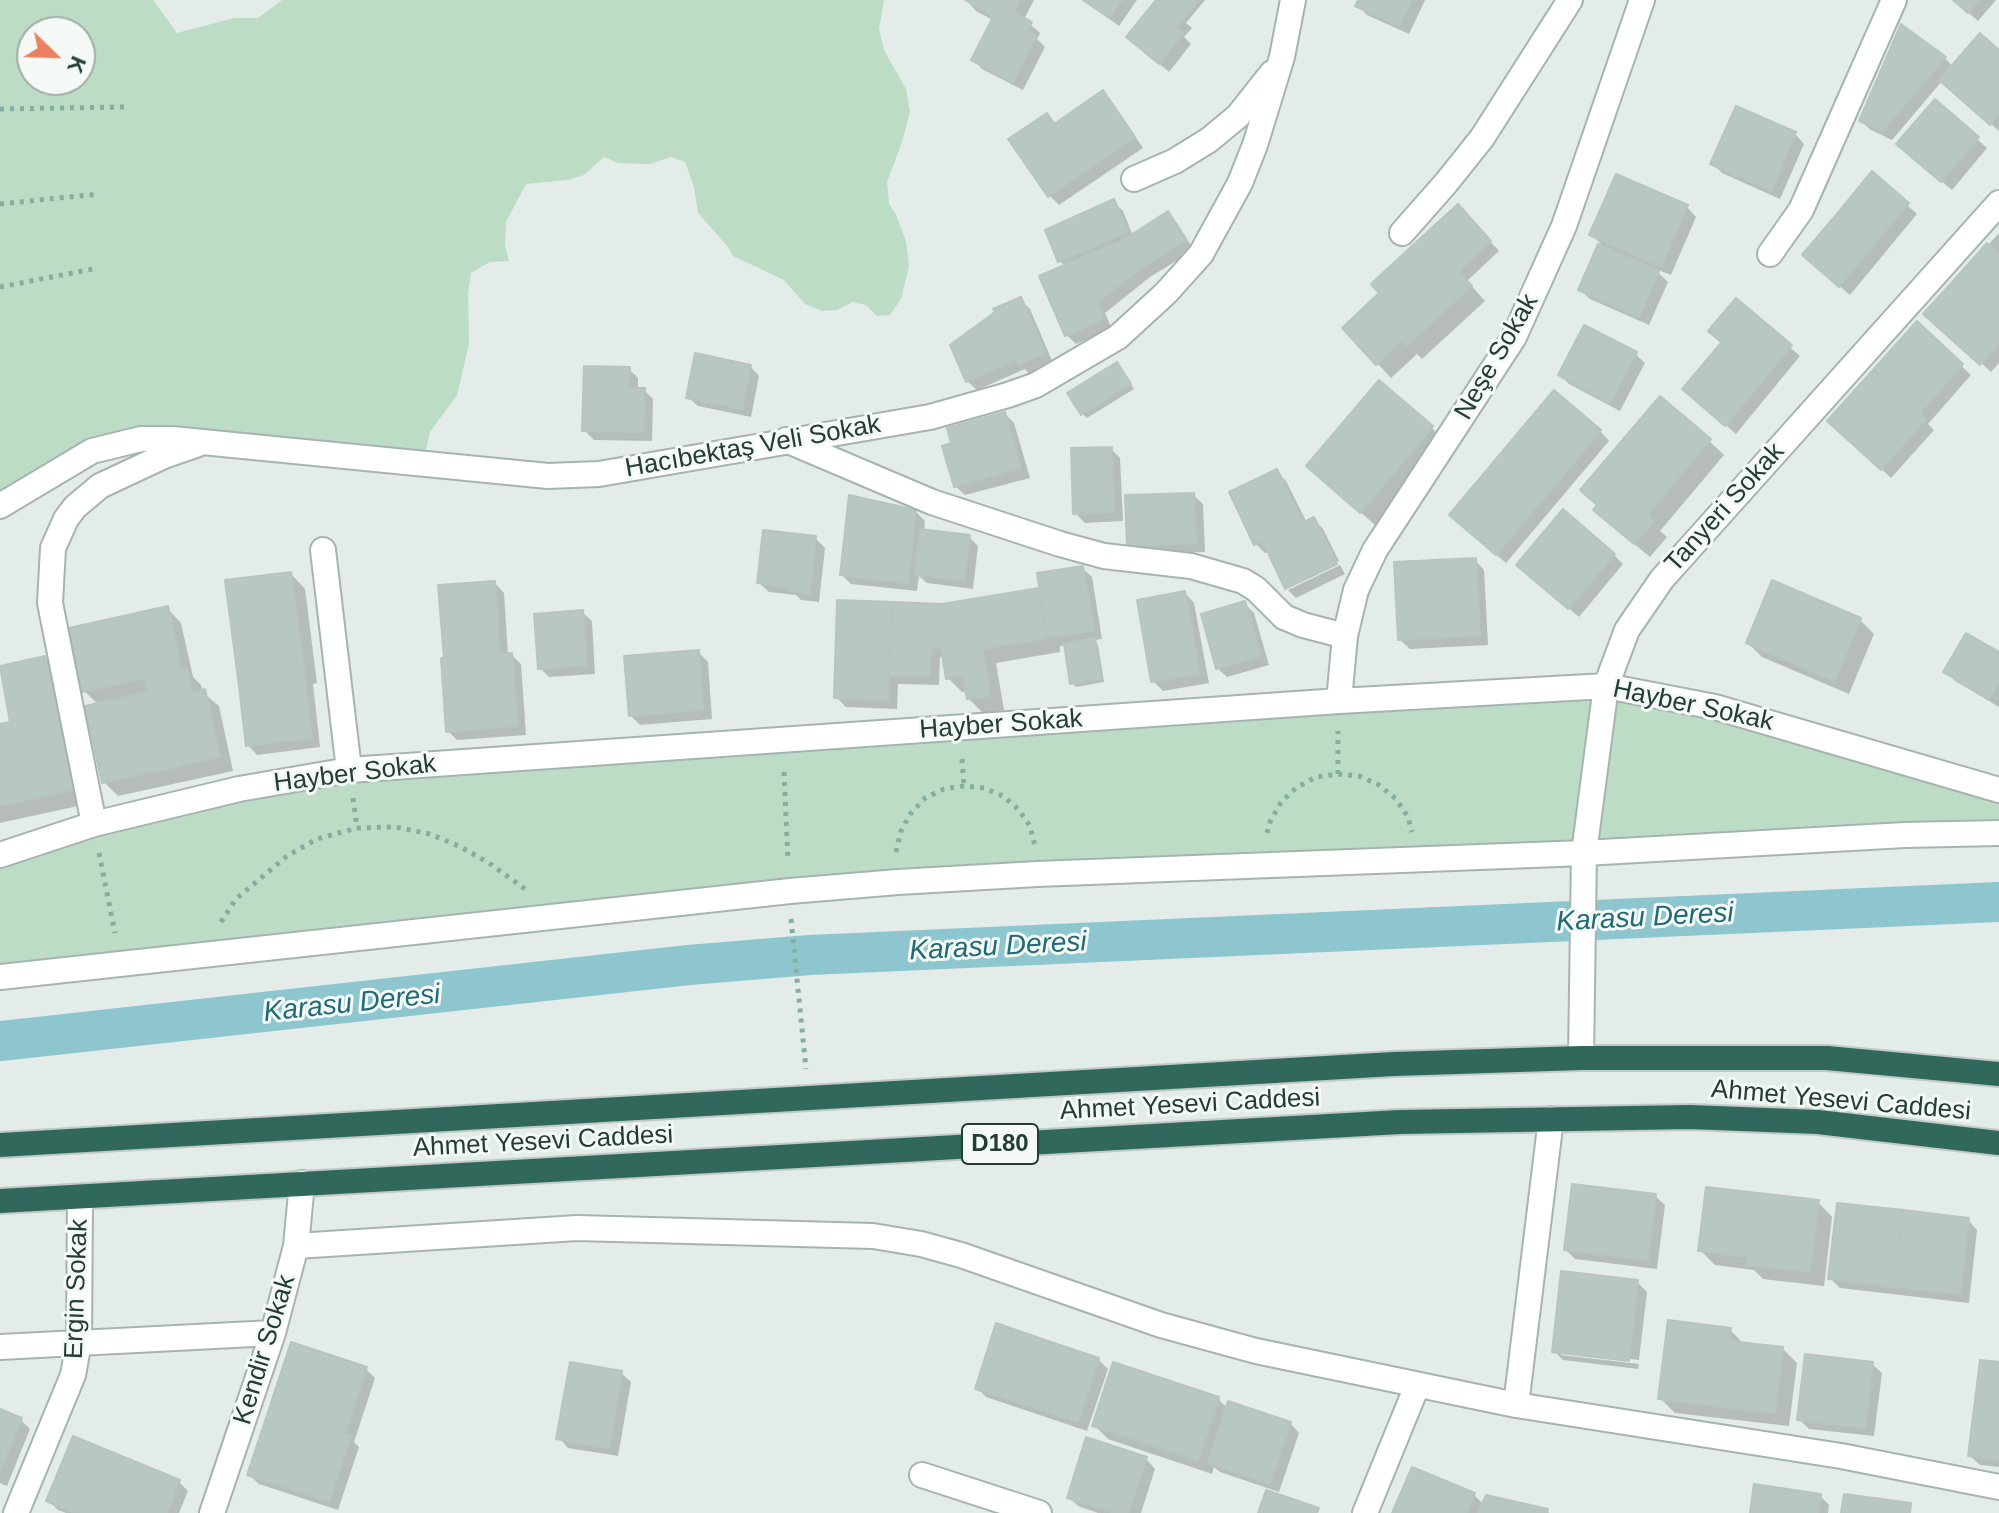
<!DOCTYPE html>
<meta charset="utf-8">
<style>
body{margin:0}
#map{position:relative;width:1999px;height:1513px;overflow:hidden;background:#e3ece8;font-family:Helvetica,sans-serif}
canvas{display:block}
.north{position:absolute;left:16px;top:16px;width:80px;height:80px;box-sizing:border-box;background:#f4f9f6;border:2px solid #a0aea9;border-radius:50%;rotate:113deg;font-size:22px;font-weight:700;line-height:32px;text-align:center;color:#233d35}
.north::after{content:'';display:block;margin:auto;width:28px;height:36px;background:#ec8062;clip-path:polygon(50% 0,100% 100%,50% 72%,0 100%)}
</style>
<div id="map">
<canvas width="1999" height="1513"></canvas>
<div class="north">K</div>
</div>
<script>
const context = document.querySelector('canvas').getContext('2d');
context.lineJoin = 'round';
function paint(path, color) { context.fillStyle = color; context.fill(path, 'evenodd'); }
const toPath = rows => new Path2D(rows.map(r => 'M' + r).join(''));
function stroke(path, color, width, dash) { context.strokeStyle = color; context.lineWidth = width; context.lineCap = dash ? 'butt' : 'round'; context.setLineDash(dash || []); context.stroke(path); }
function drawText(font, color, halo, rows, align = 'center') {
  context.font = font + ' Helvetica,sans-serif'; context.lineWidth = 6; context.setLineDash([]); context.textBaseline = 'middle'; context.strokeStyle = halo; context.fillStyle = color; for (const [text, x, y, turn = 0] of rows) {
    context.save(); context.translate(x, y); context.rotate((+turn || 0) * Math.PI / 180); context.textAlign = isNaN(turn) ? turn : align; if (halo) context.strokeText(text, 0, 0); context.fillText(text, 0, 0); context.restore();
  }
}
paint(toPath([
 [0,0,153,0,177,33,234,18,258,18,282,0,884,0,879,29,884,50,906,89,910,112,902,142,887,182,889,204,896,214,906,241,909,266,901,299,890,315,877,316,866,305,853,302,837,310,822,311,805,304,784,280,733,256,728,247,698,213,694,187,685,162,671,157,650,164,618,163,604,157,584,175,568,180,526,184,506,222,505,245,509,261,490,262,471,273,468,293,469,344,457,395,430,432,423,462,141,439,0,506],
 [32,32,80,32,80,80,32,80],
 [1606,686,1999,790,1999,833,1037,874,0,977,0,855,239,789]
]), '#bddcc5');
paint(toPath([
 [967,0,1034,0,1024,19,1040,33,1037,39,1045,47,1023,90,982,69,973,59,993,20,976,11],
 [1083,0,1137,0,1119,26],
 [1159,0,1205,0,1186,23,1192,28,1184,37,1191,44,1169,72,1138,46],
 [1360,0,1425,0,1409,34,1367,15,1358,5],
 [1954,0,1996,0,1978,21],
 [1999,52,1999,131,1942,81,1892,140,1871,130,1861,121,1945,58,1953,67],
 [1103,93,1112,102,1143,148,1059,205,1050,196,1011,140,1047,116,1056,125],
 [1935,102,1987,148,1952,190,1908,154],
 [1795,134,1804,144,1780,199,1722,173,1713,164],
 [1872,174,1917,214,1850,295,1814,264],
 [1114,202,1123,211,1133,236,1168,214,1177,223,1194,250,1150,277,1105,313,1112,329,1076,344,1067,335,1065,266,1060,261],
 [1458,207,1499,251,1467,281,1485,301,1422,359,1417,354,1391,378,1377,363,1382,293,1374,284],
 [1687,207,1696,217,1671,275,1653,268,1668,282,1649,325,1590,299,1580,290,1607,250,1591,234],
 [1999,233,1999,363,1991,372,1926,314],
 [1021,300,1030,309,1053,363,1029,374,1025,369,977,390,967,381],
 [1736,300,1800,356,1736,434,1685,389,1723,343],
 [1917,324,1971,375,1928,424,1934,430,1891,478,1830,421],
 [1635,354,1645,363,1620,411,1569,384,1560,375],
 [1117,364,1134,389,1087,418,1083,414],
 [750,366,759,376,751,417,698,406,688,397],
 [629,369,638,378,638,390,644,390,653,399,652,441,594,440,584,430],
 [1005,414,1014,423,1030,478,965,495,955,486],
 [1431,427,1446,442,1375,525,1308,466],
 [1600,431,1609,441,1506,563,1461,525],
 [1709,441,1724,455,1660,531,1667,537,1650,557,1610,524],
 [1111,449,1120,458,1123,521,1085,523,1075,513],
 [1277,472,1286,481,1307,523,1314,519,1323,529,1339,561,1288,586,1288,589,1270,552,1265,553,1256,544],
 [1193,495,1203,504,1205,552,1138,554,1129,545],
 [915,511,925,521,924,532,969,537,978,546,973,589,927,583,919,576,917,591,851,584,842,575],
 [815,538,825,548,819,602,801,600,796,595,769,592,759,583],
 [1614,555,1623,564,1579,617,1528,574],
 [1475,560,1484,570,1488,645,1410,649,1400,640],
 [1340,565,1345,574,1296,598,1288,590],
 [1082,568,1092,577,1102,639,1094,640,1098,645,1104,682,1076,687,1072,683,1066,645,1060,646,1060,652,996,663,1004,710,983,713,968,698,967,691,962,692,948,678,944,657,940,657,939,685,898,684,897,709,846,707,836,697,944,605,1041,590],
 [291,574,305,589,317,683,313,684,320,747,257,755,248,745],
 [495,583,504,593,508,655,512,655,521,664,526,735,457,740,448,731,441,587],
 [1185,593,1194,603,1209,683,1163,691,1153,681],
 [1245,604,1254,613,1269,665,1227,677,1217,668],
 [167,608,181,623,193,677,201,685,202,692,219,706,233,771,118,796,104,782,99,705,84,691],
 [582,612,592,621,595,674,549,677,540,668],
 [1860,620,1874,634,1849,694,1762,657,1748,643],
 [698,652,708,662,712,719,640,725,630,715],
 [1999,655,1999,707,1955,681,1946,672],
 [44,658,54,667,87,804,0,823,0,727,14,724,0,668],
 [1655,1196,1665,1205,1657,1269,1575,1259,1566,1250],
 [1818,1202,1832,1217,1824,1286,1763,1279,1754,1270,1715,1265,1700,1250],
 [1968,1220,1977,1230,1969,1303,1840,1288,1830,1278],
 [1637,1282,1647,1292,1639,1360,1561,1351,1561,1355,1639,1364,1638,1369,1563,1360,1554,1351],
 [1730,1330,1744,1344,1783,1349,1797,1363,1789,1426,1675,1413,1660,1398],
 [292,1345,366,1369,375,1378,354,1442,359,1447,338,1510,259,1484,249,1475],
 [1098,1359,1108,1369,1087,1431,986,1397,977,1388],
 [1872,1364,1882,1373,1874,1436,1809,1429,1799,1419],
 [1999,1364,1999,1467,1980,1465,1970,1456],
 [621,1373,631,1382,618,1456,568,1448,559,1438],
 [1218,1399,1228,1409,1290,1423,1299,1433,1279,1492,1220,1472,1214,1467,1212,1474,1108,1439,1094,1425],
 [0,1411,21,1420,30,1429,7,1486,0,1483],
 [1146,1459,1155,1469,1141,1513,1098,1513,1078,1506,1069,1497],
 [179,1482,188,1491,179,1513,66,1513,58,1510,49,1501],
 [1474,1495,1484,1505,1547,1510,1549,1513,1395,1513],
 [1820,1496,1829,1505,1828,1513,1752,1513]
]), '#0003');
stroke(toPath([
 [0,1041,689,965,810,955,1999,902]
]), '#8ec6cf', 40);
const building = toPath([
 [965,0,1020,0,1007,25,965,0],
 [1083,0,1122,0,1109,18,1083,0],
 [1156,0,1162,0,1184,18,1176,27,1183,33,1159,64,1126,37,1156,0],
 [1162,0,1198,0,1184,18,1162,0],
 [1358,0,1411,0,1399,26,1355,6,1358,0],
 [1953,0,1979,0,1968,13,1953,0],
 [1014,12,1032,22,1027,30,1036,36,1013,82,971,60,993,17,1007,25,1014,12],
 [1901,24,1946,57,1882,131,1859,121,1901,24],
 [1980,33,1999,50,1999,114,1990,125,1939,80,1980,33],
 [1103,90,1135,137,1086,171,1054,124,1103,90],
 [1935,99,1979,137,1941,182,1896,144,1935,99],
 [1736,106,1796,132,1771,191,1710,164,1736,106],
 [1047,113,1086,171,1048,197,1008,139,1047,113],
 [1872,171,1909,203,1877,241,1841,209,1872,171],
 [1616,174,1688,205,1661,267,1589,235,1616,174],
 [1114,199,1128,232,1058,262,1045,230,1114,199],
 [1458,204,1491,241,1459,271,1425,234,1458,204],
 [1841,209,1877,241,1839,287,1802,255,1841,209],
 [1168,211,1186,240,1141,268,1123,240,1168,211],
 [1425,234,1472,286,1406,346,1402,340,1376,365,1342,328,1379,293,1371,284,1425,234],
 [1123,240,1141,268,1097,303,1078,259,1123,240],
 [1987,243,1999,254,1999,321,1954,280,1987,243],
 [1598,244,1659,271,1639,317,1578,290,1598,244],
 [1078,259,1104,319,1065,336,1039,276,1078,259],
 [1954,280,1999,321,1999,344,1980,365,1923,314,1954,280],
 [1021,297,1045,353,1018,365,1016,360,966,382,950,345,995,312,993,309,1021,297],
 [1736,298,1792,345,1764,379,1708,331,1736,298],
 [1917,321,1963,364,1920,413,1873,370,1917,321],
 [1584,325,1637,352,1610,403,1558,375,1584,325],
 [1721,343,1764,379,1725,426,1682,389,1721,343],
 [695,353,751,365,742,409,686,398,695,353],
 [1117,362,1131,384,1081,415,1067,393,1117,362],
 [584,366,630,367,629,388,645,388,643,432,582,431,584,366],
 [1873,370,1926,419,1881,470,1827,421,1873,370],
 [1379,380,1433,426,1360,513,1306,466,1379,380],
 [1554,390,1601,430,1548,493,1501,453,1554,390],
 [1660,396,1711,439,1647,515,1654,522,1634,544,1593,510,1597,505,1580,490,1660,396],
 [1005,412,1021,468,954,487,942,446,951,443,947,428,1005,412],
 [1112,447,1114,512,1073,514,1071,448,1112,447],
 [1501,453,1548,493,1496,555,1449,515,1501,453],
 [1277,469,1303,522,1254,545,1229,492,1277,469],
 [1194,493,1196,543,1127,546,1125,495,1194,493],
 [849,495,916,510,908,583,840,575,849,495],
 [1563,509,1615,554,1568,609,1516,565,1563,509],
 [1314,517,1337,564,1285,589,1263,542,1314,517],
 [920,529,970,535,964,580,915,575,920,529],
 [763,530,816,536,810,594,789,591,789,587,757,583,763,530],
 [1476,558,1480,636,1398,640,1394,562,1476,558],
 [1083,566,1094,630,1047,638,1037,573,1083,566],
 [291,572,304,669,238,678,225,580,291,572],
 [1772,580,1861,618,1834,681,1746,643,1772,580],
 [495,581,500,653,444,658,438,585,495,581],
 [1039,588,1047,638,983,649,990,696,967,699,963,676,946,679,941,648,942,604,1039,588],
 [1185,591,1200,674,1151,682,1137,600,1185,591],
 [837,600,892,602,888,700,834,698,837,600],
 [1245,601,1261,656,1216,669,1201,614,1245,601],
 [892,602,942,604,941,648,931,648,930,676,889,675,892,602],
 [168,606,181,670,82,692,69,628,168,606],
 [583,610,587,665,538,669,534,614,583,610],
 [1966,633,1999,652,1999,682,1989,699,1943,672,1966,633],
 [1095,638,1101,679,1070,684,1064,644,1095,638],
 [699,650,703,710,629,716,624,656,699,650],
 [512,653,518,726,446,732,441,658,512,653],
 [45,656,57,712,10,722,0,666,45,656],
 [187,669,192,692,205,689,220,757,102,783,85,706,147,692,144,678,187,669],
 [304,669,312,738,246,746,238,678,304,669],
 [57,712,74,789,0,806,0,724,57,712],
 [1572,1184,1656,1194,1648,1260,1564,1250,1572,1184],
 [1706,1187,1819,1200,1810,1272,1747,1265,1747,1257,1698,1251,1706,1187],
 [1837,1203,1903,1210,1894,1287,1828,1279,1837,1203],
 [1903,1210,1969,1218,1960,1294,1894,1287,1903,1210],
 [1561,1271,1638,1280,1629,1361,1552,1352,1561,1271],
 [1668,1320,1731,1328,1729,1341,1783,1347,1775,1413,1658,1399,1668,1320],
 [996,1323,1048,1341,1027,1405,975,1389,996,1323],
 [1048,1341,1099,1358,1078,1422,1027,1405,1048,1341],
 [291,1342,367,1367,345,1434,269,1409,291,1342],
 [1805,1354,1873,1362,1865,1428,1797,1420,1805,1354],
 [1980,1360,1999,1362,1999,1460,1968,1456,1980,1360],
 [570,1362,622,1371,609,1448,556,1439,570,1362],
 [1113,1362,1219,1397,1198,1461,1092,1426,1113,1362],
 [1228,1401,1291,1422,1270,1484,1208,1463,1228,1401],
 [0,1409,22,1418,0,1472,0,1409],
 [269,1409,351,1436,329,1502,247,1475,269,1409],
 [73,1436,124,1457,101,1513,76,1513,46,1501,73,1436],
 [1086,1437,1147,1457,1128,1513,1114,1513,1067,1498,1086,1437],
 [124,1457,180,1480,167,1513,101,1513,124,1457],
 [1412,1467,1475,1493,1467,1513,1392,1513,1412,1467],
 [1754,1484,1821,1494,1818,1513,1750,1513,1754,1484],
 [1266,1490,1319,1508,1317,1513,1258,1513,1266,1490],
 [1844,1494,1911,1503,1910,1513,1841,1513,1844,1494],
 [1486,1495,1548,1509,1547,1513,1478,1513,1486,1495]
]);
paint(building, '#b8c7c1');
stroke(building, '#b6c6bf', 2);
const minor = toPath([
 [1134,179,1175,161,1209,140,1238,116,1272,73],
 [1402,233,1446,183,1482,138,1570,0],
 [1770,254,1801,210,1894,0],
 [786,440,932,502,1060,544,1104,556,1191,566,1243,581,1256,589,1284,617,1303,625,1345,636],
 [0,506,92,451,141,439,172,439,548,476,599,474,930,417,1008,395,1036,385,1118,337,1166,293,1201,254,1240,183,1255,145,1282,57,1293,0],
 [323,550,349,770],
 [1339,701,1345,636,1356,590,1375,550,1514,337,1564,226,1642,0],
 [94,824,50,603,53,548,66,519,75,507,100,486,164,456,196,445],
 [0,855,94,824,239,789,349,770,1339,701,1606,686,1715,707,1999,790],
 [0,977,790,891,898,882,1037,874,1584,853,1905,835,1999,833],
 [1581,1058,1584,853,1606,686,1627,630,1662,579,1999,203],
 [296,1246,577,1228,873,1236,921,1244,961,1255,1161,1325,1256,1351,1516,1405,1841,1456,1999,1487],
 [0,1347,273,1333],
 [1516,1405,1551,1119],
 [922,1475,1039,1513],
 [16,1513,73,1375,79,1342,80,1197],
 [212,1513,273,1333,296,1246,302,1183],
 [1365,1513,1417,1386]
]);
const highway = toPath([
 [0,1145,1394,1064,1581,1058,1827,1058,1999,1074],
 [0,1201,1400,1122,1690,1117,1818,1122,1999,1143]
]);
stroke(minor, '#a6b4af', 28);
stroke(highway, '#c1c9c6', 28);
stroke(toPath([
 [0,109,124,107],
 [0,204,99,194],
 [0,287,93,269],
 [962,759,964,786],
 [784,772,788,861],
 [1338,774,1338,731],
 [353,798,357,828],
 [1267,833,1270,822,1281,802,1296,788,1316,777,1338,774,1359,776,1379,785,1396,799,1408,817,1412,832],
 [896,852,901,831,911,813,925,798,944,789,964,786,984,788,1003,796,1018,809,1030,826,1035,846],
 [99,853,115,933],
 [791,919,806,1069],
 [221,922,236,899,287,856,317,839,357,828,395,827,430,834,461,847,489,863,525,889]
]), '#85aea0', 5, [4, 6]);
stroke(minor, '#fff', 24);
stroke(highway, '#30685b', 24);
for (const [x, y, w] of [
 [1000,1144,76]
]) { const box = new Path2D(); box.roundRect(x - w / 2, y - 20, w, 40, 6); context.fillStyle = '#f4f9f6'; context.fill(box); stroke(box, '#233d35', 2); }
drawText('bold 24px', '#233d35', null, [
 ["D180",1000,1144]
]);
drawText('26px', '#233d35', '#f4f9f6', [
 ["Neşe Sokak",1497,357,-60],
 ["Hacıbektaş Veli Sokak",753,447,-10],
 ["Tanyeri Sokak",1725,508,-48],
 ["Hayber Sokak",1693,706,12],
 ["Hayber Sokak",1001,725,-4],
 ["Hayber Sokak",355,774,-7],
 ["Ahmet Yesevi Caddesi",1841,1101,5],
 ["Ahmet Yesevi Caddesi",1190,1105,-3],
 ["Ahmet Yesevi Caddesi",543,1142,-3],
 ["Ergin Sokak",77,1289,-88],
 ["Kendir Sokak",265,1350,-73]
]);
drawText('italic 28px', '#206a76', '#f4f9f6', [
 ["Karasu Deresi",1645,918,-3],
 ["Karasu Deresi",998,947,-3],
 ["Karasu Deresi",352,1004,-6]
]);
</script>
